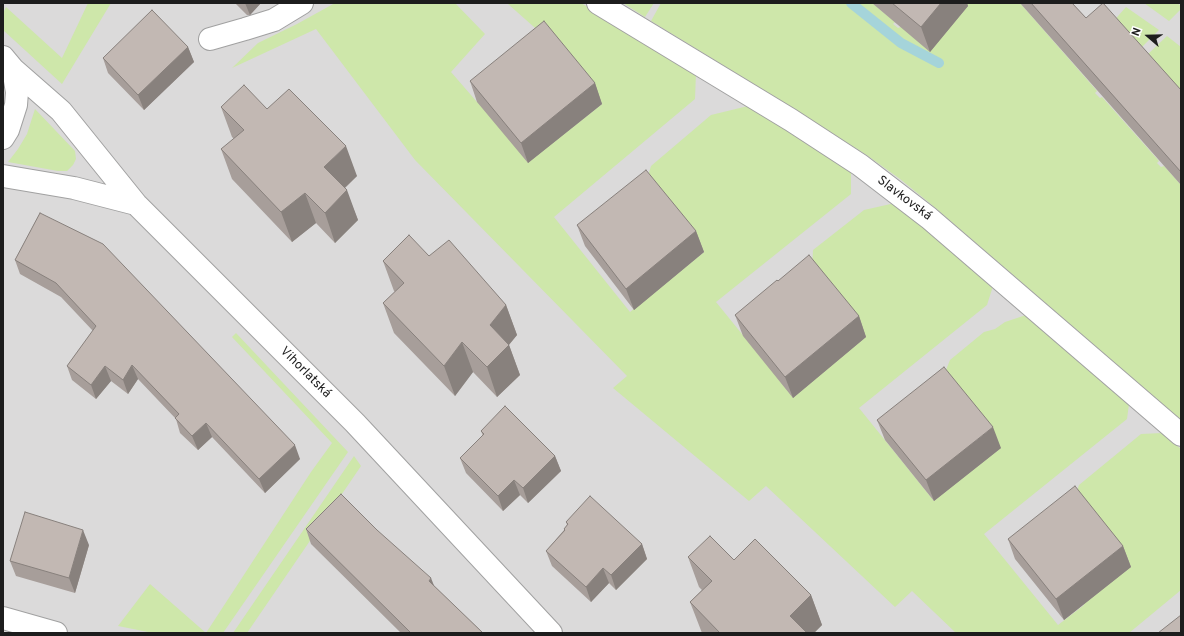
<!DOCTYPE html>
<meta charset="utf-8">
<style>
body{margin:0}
#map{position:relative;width:1184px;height:636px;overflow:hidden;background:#eee9e3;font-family:Overpass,sans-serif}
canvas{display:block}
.frame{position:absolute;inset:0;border:4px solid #1d1d1d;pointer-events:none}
.north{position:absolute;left:1128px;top:16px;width:40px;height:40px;-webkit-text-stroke:3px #fff;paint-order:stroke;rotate:290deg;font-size:11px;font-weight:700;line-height:16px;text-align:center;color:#1d1d1d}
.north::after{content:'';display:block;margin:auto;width:14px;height:18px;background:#1d1d1d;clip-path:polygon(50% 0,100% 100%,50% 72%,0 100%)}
</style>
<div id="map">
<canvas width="1184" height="636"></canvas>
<div class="frame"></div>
<div class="north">N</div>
</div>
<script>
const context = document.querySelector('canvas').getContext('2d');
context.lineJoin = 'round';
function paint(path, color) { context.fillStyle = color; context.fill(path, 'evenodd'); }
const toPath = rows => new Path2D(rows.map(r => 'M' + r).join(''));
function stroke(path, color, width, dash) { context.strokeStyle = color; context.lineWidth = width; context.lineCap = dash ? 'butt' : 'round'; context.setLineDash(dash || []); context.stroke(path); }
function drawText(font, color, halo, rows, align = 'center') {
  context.font = font + ' Overpass,sans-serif'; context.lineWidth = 3; context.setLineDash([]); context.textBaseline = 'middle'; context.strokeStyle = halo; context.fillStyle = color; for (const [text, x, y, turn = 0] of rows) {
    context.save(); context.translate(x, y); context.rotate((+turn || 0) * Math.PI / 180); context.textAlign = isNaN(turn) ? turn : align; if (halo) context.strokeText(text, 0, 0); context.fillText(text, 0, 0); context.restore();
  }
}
paint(toPath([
 [3,3,1181,3,1181,633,3,633]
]), '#dbdada');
paint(toPath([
 [88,3,111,3,62,84,3,30,3,13,6,7,62,58],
 [335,3,455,3,485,34,451,72,477,102,578,123,602,104,551,42,508,4,509,3,581,3,696,73,695,99,554,217,630,312,704,252,648,176,651,166,711,115,748,106,851,170,851,194,716,302,793,397,816,378,812,269,813,250,864,210,895,203,993,286,987,305,859,408,934,501,953,485,977,459,981,463,1000,447,946,370,950,360,984,332,995,329,1005,322,1026,315,1129,404,1127,419,984,534,1058,625,1084,605,1077,491,1079,485,1141,434,1162,433,1181,449,1181,590,1129,633,956,633,912,591,895,607,766,486,749,501,613,388,627,376,415,160,316,29,232,68,258,43,297,24],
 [623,3,654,3,645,17],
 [661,3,872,3,895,22,893,24,898,28,957,3,1020,3,1097,91,1095,93,1100,98,1102,97,1159,161,1157,163,1161,167,1164,166,1181,185,1181,420,932,205,900,179,868,156,793,108,651,21],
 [1144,3,1177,3,1181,6,1181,9,1169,21],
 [1126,7,1159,30,1141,48,1111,24],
 [1167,36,1181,47,1181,103,1147,55],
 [35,109,75,151,76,159,73,165,67,171,58,171,8,162,18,149,27,134],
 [236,333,348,452,223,633,153,633,118,626,150,584,206,633,311,472,332,443,232,337],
 [354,456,361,466,359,469,247,633,233,633]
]), '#cee7aa');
stroke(toPath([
 [851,3,901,43,939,63]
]), '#a5d4da', 10);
const minor = toPath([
 [598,3,791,120,860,165,929,218,1181,435],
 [210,39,245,29,274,20,302,3],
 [3,57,13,69,61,111,136,204,355,423,551,633],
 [3,138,8,130,16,105,17,92,13,69],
 [3,176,74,188,136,204],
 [3,618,56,633]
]);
stroke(minor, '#a1a1a1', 24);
stroke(minor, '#fff', 22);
paint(toPath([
 [235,3,261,3,250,15,247,15],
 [872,3,967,3,968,6,930,52],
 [1020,3,1072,3,1086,18,1181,90,1181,185],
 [188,47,194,62,144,110,108,73,103,58],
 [470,81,595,83,602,104,528,163,477,102],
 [221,107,267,109,357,176,345,188,358,220,335,243,316,223,292,242,232,179,221,149,234,139,232,137],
 [40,213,300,459,265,493,212,437,198,450,180,433,176,419,138,379,128,394,111,381,96,399,72,380,67,366,93,331,61,297,20,274,15,260],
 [577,225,696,231,704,252,634,310,585,246],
 [429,256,506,305,517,335,509,345,520,375,497,397,473,372,455,396,394,333,383,303,395,292,394,291,383,261],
 [735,315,859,316,866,337,793,398,743,336],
 [877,420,1001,448,934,501,885,440],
 [481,431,555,456,561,471,528,503,520,495,503,511,466,473,460,458,483,436],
 [566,522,642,544,647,559,616,590,609,583,591,602,552,566,546,551,564,530,564,529,567,525],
 [306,529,434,586,483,633,401,633,311,544],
 [1008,539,1123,546,1131,567,1064,620,1015,559],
 [89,545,75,593,16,576,10,561],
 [688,557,734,560,811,595,822,625,814,633,702,633,690,602,702,590,699,587]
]), '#a79e9a');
paint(toPath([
 [245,3,261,3,250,15],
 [941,3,967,3,968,6,930,52,921,27],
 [188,47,194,62,144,110,138,95],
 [595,83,602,104,528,163,521,143],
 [346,146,357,176,335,197,324,167],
 [347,190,358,220,335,243,325,213],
 [305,193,316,223,292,242,281,212],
 [696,231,704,252,634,310,626,289],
 [506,305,517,335,507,347,509,345,520,375,497,397,487,367,490,325],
 [859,316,866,337,793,398,785,377],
 [462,342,473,372,455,396,444,366],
 [132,365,138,379,128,394,123,380],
 [105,366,111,381,96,399,91,385],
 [206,423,212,437,198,450,192,436],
 [993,427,1001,448,934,501,926,480],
 [295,445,300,459,265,493,259,479],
 [555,456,561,471,528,503,523,488],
 [514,480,520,495,503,511,498,496],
 [83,530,89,545,75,593,69,578],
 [642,544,647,559,616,590,611,575],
 [1123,546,1131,567,1064,620,1056,599],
 [603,568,609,583,591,602,586,587],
 [431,578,437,593,429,581],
 [811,595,822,625,814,633,796,633,790,616]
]), '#88817d');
const building = toPath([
 [892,3,941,3,921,27,892,3],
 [1031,3,1072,3,1086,18,1103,3,1181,90,1181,172,1031,3],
 [152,10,188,47,138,95,103,58,152,10],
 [544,21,595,83,521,143,470,81,544,21],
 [244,85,267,109,289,89,346,146,324,167,347,190,325,213,305,193,281,212,221,149,244,130,221,107,244,85],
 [646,170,696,231,626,289,577,225,646,170],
 [40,213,103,244,295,445,259,479,206,423,192,436,175,418,179,414,132,365,123,380,105,366,91,385,67,366,96,326,56,283,15,260,40,213],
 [409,235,429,256,449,240,506,305,490,325,509,345,487,367,462,342,444,366,383,303,404,283,383,261,409,235],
 [809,255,859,316,785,377,735,315,777,280,778,281,809,255],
 [944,367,993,427,926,480,877,420,944,367],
 [505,406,555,456,523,488,514,480,498,496,460,458,484,434,481,431,505,406],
 [1075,486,1123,546,1056,599,1008,539,1075,486],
 [341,494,377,530,431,578,429,581,483,633,411,633,306,529,341,494],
 [590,496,642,544,611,575,603,568,586,587,546,551,565,530,564,529,568,524,566,522,590,496],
 [25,512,83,530,69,578,10,561,25,512],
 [710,536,734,560,755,539,811,595,790,616,807,633,720,633,690,602,712,581,688,557,710,536],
 [1181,615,1181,633,1158,633,1181,615]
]);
paint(building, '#c2b8b3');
stroke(building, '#88817d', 1);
drawText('13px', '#1d1d1d', '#fff', [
 ["Slavkovská",904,199,37],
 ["Vihorlatská",305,373,45]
]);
</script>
